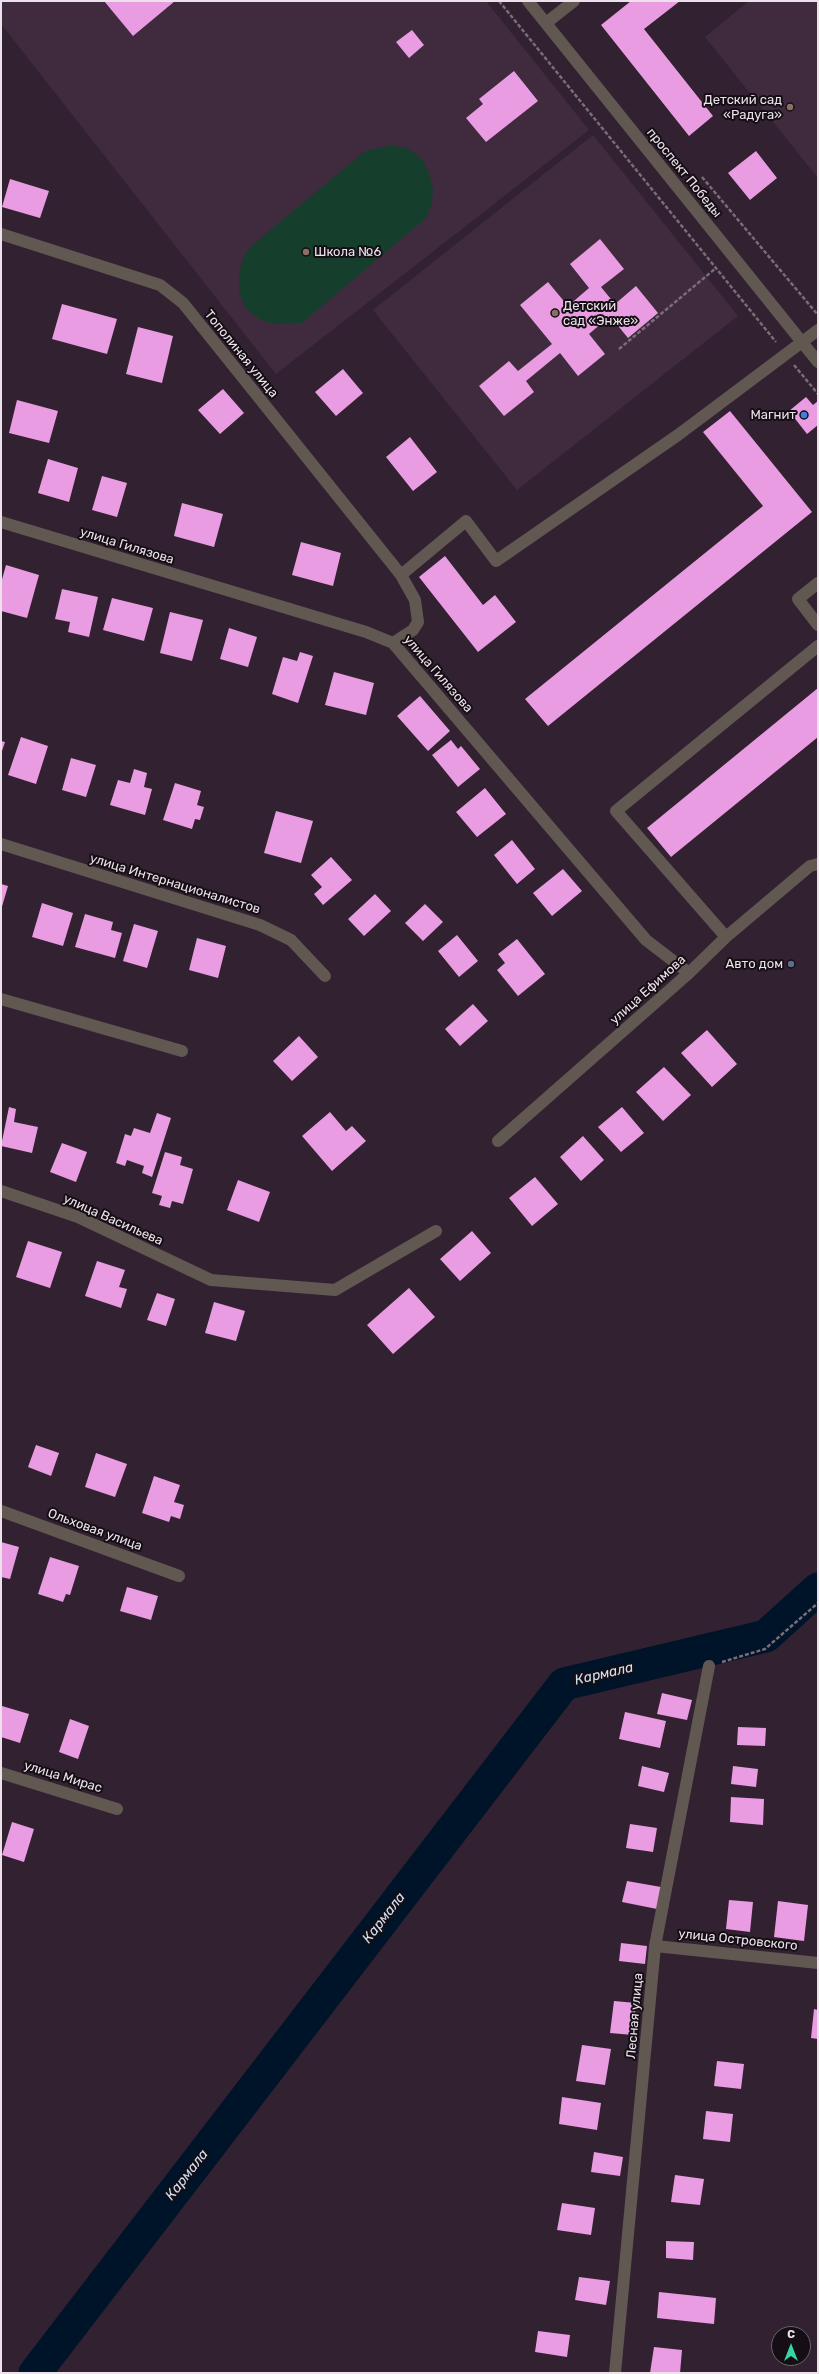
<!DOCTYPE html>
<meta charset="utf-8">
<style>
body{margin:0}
#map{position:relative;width:819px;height:2374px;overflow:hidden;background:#322130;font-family:Rubik,sans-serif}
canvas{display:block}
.frame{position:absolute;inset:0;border:2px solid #ede2ec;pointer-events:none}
.north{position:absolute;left:771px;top:2326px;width:40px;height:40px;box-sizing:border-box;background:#150e14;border:1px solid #6b636a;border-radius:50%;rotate:0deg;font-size:11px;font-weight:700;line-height:16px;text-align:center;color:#ede2ec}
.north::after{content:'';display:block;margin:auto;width:14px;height:18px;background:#37d4a6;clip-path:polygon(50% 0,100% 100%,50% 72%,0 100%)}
</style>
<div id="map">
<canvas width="819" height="2374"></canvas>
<div class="frame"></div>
<div class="north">С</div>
</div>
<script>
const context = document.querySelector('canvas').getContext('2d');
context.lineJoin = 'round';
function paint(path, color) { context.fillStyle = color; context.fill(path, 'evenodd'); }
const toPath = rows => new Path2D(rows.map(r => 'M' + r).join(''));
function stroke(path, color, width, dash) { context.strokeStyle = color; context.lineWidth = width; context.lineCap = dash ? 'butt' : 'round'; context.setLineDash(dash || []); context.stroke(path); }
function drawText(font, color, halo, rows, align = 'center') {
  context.font = font + ' Rubik,sans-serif'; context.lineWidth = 4; context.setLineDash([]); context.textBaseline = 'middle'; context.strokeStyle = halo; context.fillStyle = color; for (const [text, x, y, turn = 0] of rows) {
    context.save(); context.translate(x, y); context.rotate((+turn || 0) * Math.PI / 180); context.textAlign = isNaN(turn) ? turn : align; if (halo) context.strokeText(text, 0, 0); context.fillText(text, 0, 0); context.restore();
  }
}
paint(toPath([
 [1,1,486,1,589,130,276,374,1,24],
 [749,1,818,1,818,178,705,37],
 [593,135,738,316,517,490,373,310]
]), '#402b3e');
paint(toPath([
 [392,145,409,149,422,159,429,173,433,189,432,203,426,218,302,323,272,324,260,319,246,309,239,293,239,276,242,261,250,247,365,151]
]), '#153e2d');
stroke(toPath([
 [35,2373,564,1684,766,1636,818,1589]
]), '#001429', 33);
paint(toPath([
 [104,1,175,1,133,36],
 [631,1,680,1,644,29,713,116,689,136,601,25],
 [412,30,424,45,409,58,396,42],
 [514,71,538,101,486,142,466,118,483,104,479,99],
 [756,151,777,178,750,200,728,173],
 [10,179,49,191,40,218,2,207],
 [600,239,624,269,601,287,615,304,636,286,658,313,628,338,610,316,589,334,605,354,578,376,560,353,526,381,534,392,504,416,479,386,509,361,518,371,552,344,520,305,548,282,568,306,589,288,570,264],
 [62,304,117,319,107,354,52,339],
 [138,327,173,336,162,383,126,374],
 [343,369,363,393,336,416,315,392],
 [223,389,244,413,220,434,198,410],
 [806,397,813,405,818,401,818,425,807,434,789,411],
 [17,400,58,411,49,443,9,433],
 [730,411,812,512,548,726,525,699,763,506,703,432],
 [410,437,437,472,413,491,386,457],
 [48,459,78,468,69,502,38,493],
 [102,476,127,483,117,517,92,510],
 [182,503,223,514,214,547,174,536],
 [301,542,341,553,333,586,292,575],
 [445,556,483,605,495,595,516,622,478,652,419,577],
 [6,565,39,575,27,618,1,611,1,583],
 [62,589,98,597,89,637,68,632,70,622,55,619],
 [112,598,153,608,144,641,103,630],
 [170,612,203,620,192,661,160,653],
 [229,628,257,637,248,667,220,659],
 [300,652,313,656,298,703,272,694,283,657,297,661],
 [334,672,374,683,366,715,325,705],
 [818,688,818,737,671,857,647,828],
 [420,696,450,731,428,751,397,716],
 [21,737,48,746,36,784,8,775],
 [451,740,458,749,461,746,480,769,458,787,432,755],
 [1,741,5,742,1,754],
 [71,758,96,765,86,797,62,790],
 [134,769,147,773,144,787,152,789,145,815,110,805,118,780,130,783],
 [175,783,201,791,197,805,204,807,200,820,195,819,192,829,163,820],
 [485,788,506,814,477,837,456,812],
 [276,811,313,821,301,863,264,853],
 [512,840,535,869,517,884,494,855],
 [331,857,352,880,323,905,314,894,322,887,311,875],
 [563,869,582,891,552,916,533,893],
 [1,884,8,886,1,910],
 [375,894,391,911,364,936,348,919],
 [42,903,73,913,63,946,32,937],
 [425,904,443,922,423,941,405,923],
 [85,914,113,922,111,930,122,933,115,958,75,947],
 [134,924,158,931,147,968,123,961],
 [457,935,478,961,459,977,438,951],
 [197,938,226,946,218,978,189,970],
 [517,939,545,974,518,996,497,970,505,963,498,954],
 [473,1004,488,1021,460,1046,445,1029],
 [707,1030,737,1064,712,1087,681,1053],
 [299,1036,318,1057,292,1081,273,1061],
 [664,1067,691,1095,663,1121,636,1092],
 [9,1107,16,1109,14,1122,38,1127,32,1153,1,1146],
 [622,1107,644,1133,621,1152,598,1127],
 [330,1112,346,1131,352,1126,366,1141,332,1171,302,1136],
 [157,1113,171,1118,152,1177,142,1173,144,1166,127,1160,125,1166,116,1163,125,1134,131,1136,134,1128,150,1133],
 [583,1136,604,1160,581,1181,560,1157],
 [62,1143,87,1152,76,1182,50,1172],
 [165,1152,182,1157,180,1165,193,1169,183,1204,172,1201,170,1208,159,1205,162,1196,152,1193],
 [535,1177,558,1204,532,1226,509,1198],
 [238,1180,270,1192,259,1222,227,1210],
 [472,1231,491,1253,460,1281,440,1259],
 [28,1241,62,1252,50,1288,16,1277],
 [97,1261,125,1270,119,1287,127,1289,121,1308,85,1296],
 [409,1288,435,1317,393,1354,367,1325],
 [157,1293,175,1299,166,1326,147,1320],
 [214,1302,245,1311,236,1341,205,1333],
 [36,1445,59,1453,51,1476,28,1467],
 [96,1453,127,1464,115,1497,85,1487],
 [154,1476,180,1485,174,1502,184,1505,180,1519,171,1516,169,1522,142,1513],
 [1,1542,19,1547,10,1579,1,1577],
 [50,1557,79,1566,70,1595,66,1594,63,1602,38,1594],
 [127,1587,158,1596,151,1620,120,1611],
 [662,1693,692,1700,687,1720,657,1714],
 [2,1706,29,1714,20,1743,1,1737],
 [625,1712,666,1721,660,1748,619,1739],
 [70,1719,89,1726,78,1759,59,1752],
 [738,1727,766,1728,765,1746,737,1745],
 [642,1766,669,1773,664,1792,638,1786],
 [733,1766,758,1769,756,1787,731,1784],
 [731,1797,764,1799,763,1825,730,1822],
 [12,1822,34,1829,24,1862,2,1855],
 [630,1824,657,1828,653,1852,626,1848],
 [627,1881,661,1887,657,1909,622,1902],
 [729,1900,753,1902,750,1932,726,1929],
 [778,1901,808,1905,804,1941,774,1937],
 [621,1943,647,1946,645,1964,619,1961],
 [614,2001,636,2003,633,2035,610,2033],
 [814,2009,818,2010,818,2039,811,2038],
 [582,2045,611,2049,605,2085,576,2081],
 [717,2061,744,2064,741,2089,714,2086],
 [562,2097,601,2103,597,2130,559,2124],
 [706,2111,733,2114,730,2142,703,2139],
 [594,2152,623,2157,620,2176,591,2172],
 [675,2175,704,2179,700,2205,671,2202],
 [562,2203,595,2208,591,2235,557,2230],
 [666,2241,694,2242,693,2260,666,2258],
 [579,2277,610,2281,606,2305,575,2300],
 [659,2292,716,2298,714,2324,657,2318],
 [538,2331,570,2335,567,2357,535,2352],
 [654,2347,682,2350,680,2373,650,2373]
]), '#e99ce2');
stroke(toPath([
 [499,1,776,342],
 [702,177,818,315],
 [619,349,716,268],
 [794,365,818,394],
 [722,1662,765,1649,818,1603]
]), '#7b6c79', 2.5, [4, 2]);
stroke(toPath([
 [528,1,818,362],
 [546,23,574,1],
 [1,234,160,285,183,303,401,575,415,600,418,622,413,630,393,643],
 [1,522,366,632,393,643,646,940,689,973],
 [401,575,466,521,496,561,678,435,818,330],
 [818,583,798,599,818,625],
 [1,844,260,925,291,940,325,976],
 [726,937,616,811,818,646],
 [1,999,182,1051],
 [498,1141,689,973,726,937,810,866,818,864],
 [1,1191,78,1217,211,1280,335,1290,436,1231],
 [1,1511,179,1576],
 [1,1773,117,1809],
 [655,1946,818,1963],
 [615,2373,655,1946,709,1666]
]), '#625852', 12);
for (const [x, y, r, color] of [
 [790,107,4,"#8d6e63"],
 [306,252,4,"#8d6e63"],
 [555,313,4,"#8d6e63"],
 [804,415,4,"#3f7fe0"],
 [791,964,4,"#5c6f8a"]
]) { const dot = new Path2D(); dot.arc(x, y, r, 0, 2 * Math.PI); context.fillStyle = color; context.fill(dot); stroke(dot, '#150e14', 1.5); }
drawText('13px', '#ede2ec', '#150e14', [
 ["Детский сад",782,100],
 ["«Радуга»",782,115],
 ["Школа №6",314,252,"left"],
 ["Детский",563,306,"left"],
 ["сад «Энже»",563,321,"left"],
 ["Магнит",796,415],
 ["Авто дом",783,964]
], 'right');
drawText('13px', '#ede2ec', '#150e14', [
 ["проспект Победы",684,173,51],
 ["Тополиная улица",241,354,51],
 ["улица Гилязова",127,546,17],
 ["улица Гилязова",438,674,49],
 ["улица Интернационалистов",175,884,17],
 ["улица Ефимова",648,990,-42],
 ["улица Васильева",113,1220,24],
 ["Ольховая улица",95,1530,20],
 ["улица Мирас",63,1777,17],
 ["улица Островского",738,1940,6],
 ["Лесная улица",635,2016,-85]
]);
drawText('italic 14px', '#cee0f2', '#150e14', [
 ["Кармала",604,1674,-13],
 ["Кармала",384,1918,-52],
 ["Кармала",187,2175,-52]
]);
</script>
